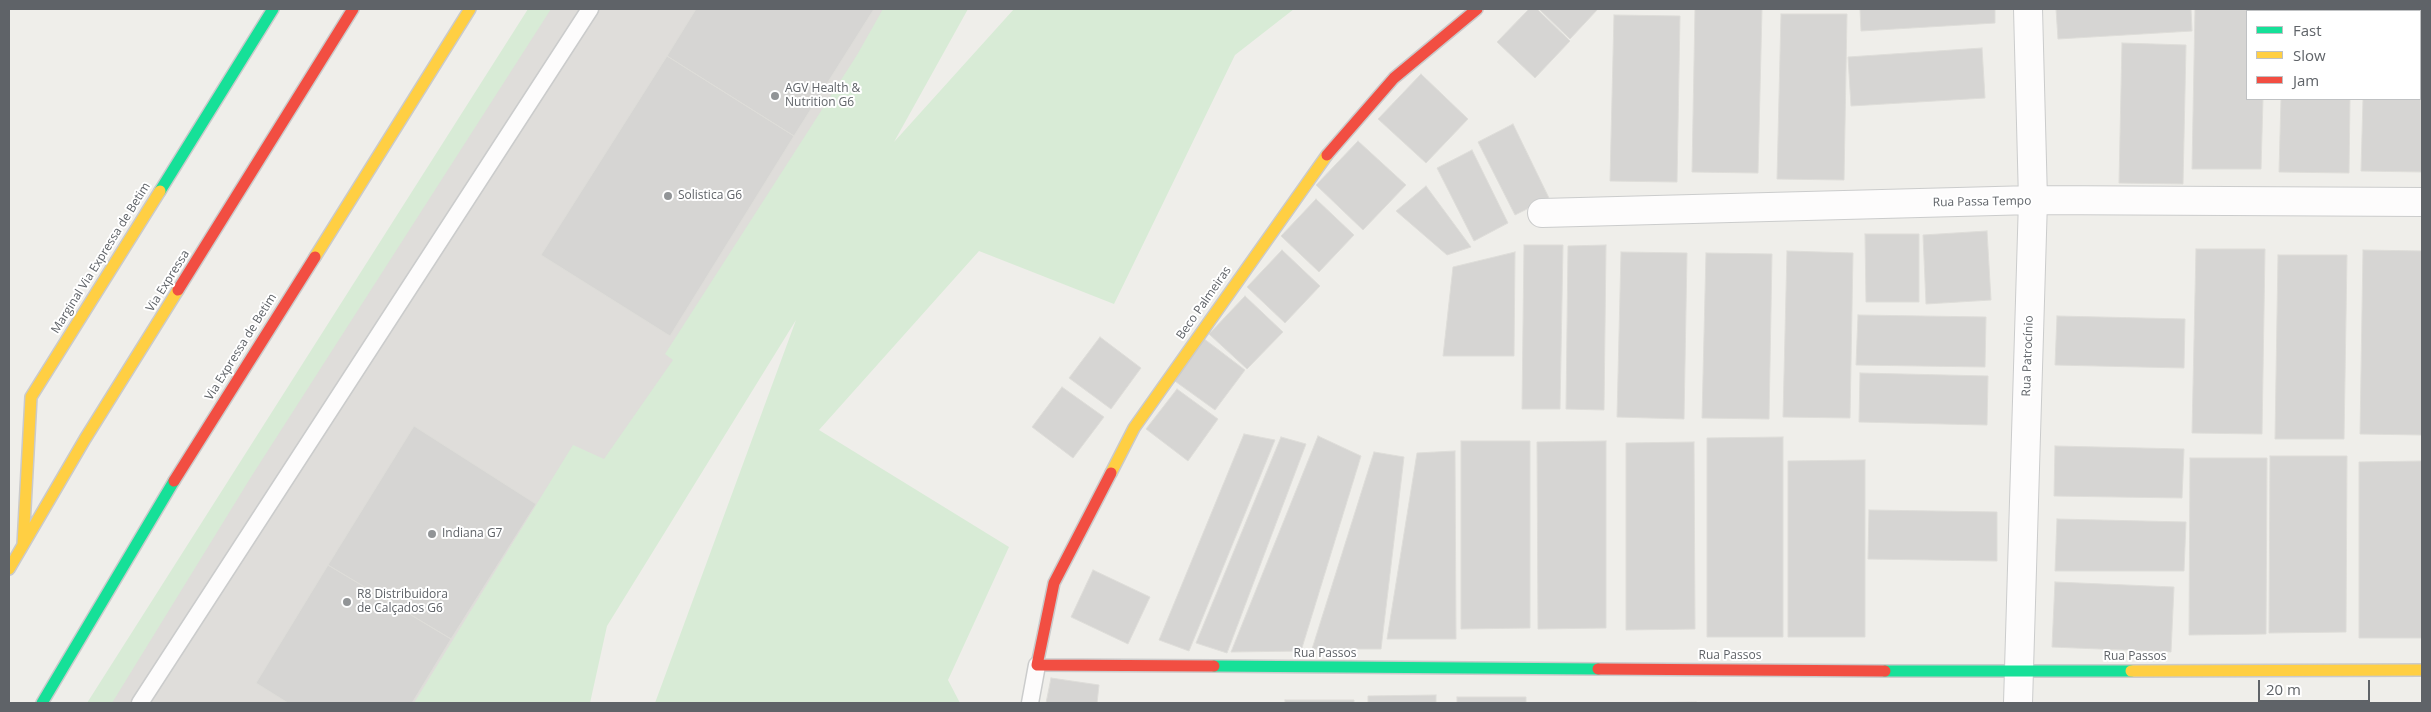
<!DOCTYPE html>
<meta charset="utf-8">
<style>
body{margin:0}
#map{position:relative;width:2431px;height:712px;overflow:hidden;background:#efeeea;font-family:"Open Sans",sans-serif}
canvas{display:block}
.frame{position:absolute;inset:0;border:10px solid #5f6368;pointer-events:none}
.legend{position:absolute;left:2246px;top:10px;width:175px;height:90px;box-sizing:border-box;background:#fff;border:1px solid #bfc1c3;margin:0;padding:6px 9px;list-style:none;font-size:15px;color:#5f6368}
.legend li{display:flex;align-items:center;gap:10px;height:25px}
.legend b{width:25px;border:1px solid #bfc1c3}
.scale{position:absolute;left:2258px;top:680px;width:112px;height:22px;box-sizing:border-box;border:2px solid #5f6368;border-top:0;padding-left:6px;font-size:15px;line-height:18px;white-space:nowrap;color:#5f6368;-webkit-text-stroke:4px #fff;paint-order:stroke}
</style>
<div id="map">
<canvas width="2431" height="712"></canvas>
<div class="frame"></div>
<ul class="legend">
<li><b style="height:6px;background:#16e098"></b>Fast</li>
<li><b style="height:6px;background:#ffcf43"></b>Slow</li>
<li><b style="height:6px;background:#f24e42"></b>Jam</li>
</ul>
<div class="scale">20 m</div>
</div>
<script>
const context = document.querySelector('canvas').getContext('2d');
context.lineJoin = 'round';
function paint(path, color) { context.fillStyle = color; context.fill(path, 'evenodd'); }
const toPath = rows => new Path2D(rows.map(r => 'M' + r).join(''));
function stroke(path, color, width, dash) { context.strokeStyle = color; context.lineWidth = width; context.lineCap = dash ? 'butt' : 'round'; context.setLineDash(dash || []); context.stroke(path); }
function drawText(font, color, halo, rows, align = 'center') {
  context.font = font + ' "Open Sans",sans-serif'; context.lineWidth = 4; context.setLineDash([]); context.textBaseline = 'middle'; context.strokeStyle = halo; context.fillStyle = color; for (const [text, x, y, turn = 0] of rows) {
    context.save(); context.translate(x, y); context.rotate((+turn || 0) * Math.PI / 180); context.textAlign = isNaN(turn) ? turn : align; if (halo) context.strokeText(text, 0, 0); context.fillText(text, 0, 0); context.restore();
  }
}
paint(toPath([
 [539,9,925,9,545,703,104,703]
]), '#dfddda');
paint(toPath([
 [528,9,551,9,251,477,112,703,87,703],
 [883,9,968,9,894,142,1014,9,1294,9,1235,55,1114,304,979,251,819,430,1009,547,948,680,960,703,655,703,796,320,607,626,590,703,414,703,573,445,604,459,673,360,665,354,857,55]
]), '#d8ebd6');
const building = toPath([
 [696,9,874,9,794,136,667,56,696,9],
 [1529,9,1537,9,1570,41,1535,78,1497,42,1529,9],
 [1539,9,1598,9,1570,39,1539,9],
 [1695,9,1762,9,1758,173,1692,172,1695,9],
 [1860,9,1995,9,1995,23,1861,31,1860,9],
 [2056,9,2191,9,2192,31,2058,39,2056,9],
 [2195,9,2264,9,2264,11,2247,11,2247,99,2263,99,2261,169,2192,169,2195,9],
 [2283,9,2352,9,2352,11,2283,11,2283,9],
 [2364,9,2422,9,2422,172,2361,171,2363,99,2420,99,2420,11,2364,11,2364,9],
 [1781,14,1847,14,1844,180,1777,179,1781,14],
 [1614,15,1680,16,1677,182,1610,181,1614,15],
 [2122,43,2186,45,2183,184,2119,183,2122,43],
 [1982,48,1985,98,1851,106,1848,57,1982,48],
 [667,56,794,136,670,336,541,255,667,56],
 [1421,74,1468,119,1426,163,1378,119,1421,74],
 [2281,99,2350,99,2349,173,2279,172,2281,99],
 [1513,124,1549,198,1515,215,1478,142,1513,124],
 [1358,141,1406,185,1363,230,1316,185,1358,141],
 [1472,150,1508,223,1474,241,1437,168,1472,150],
 [1426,186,1471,247,1447,255,1396,211,1426,186],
 [1316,199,1354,235,1319,272,1281,236,1316,199],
 [1987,231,1991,300,1926,304,1923,235,1987,231],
 [1865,234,1919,234,1919,302,1866,302,1865,234],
 [1524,245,1563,245,1560,409,1522,409,1524,245],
 [1606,245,1604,410,1566,409,1568,246,1606,245],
 [2196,249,2265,249,2262,434,2192,433,2196,249],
 [1282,250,1320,286,1285,323,1247,287,1282,250],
 [2363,250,2422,251,2422,435,2360,434,2363,250],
 [1787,251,1853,253,1850,418,1783,417,1787,251],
 [1515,252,1514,356,1443,356,1453,267,1515,252],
 [1621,252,1687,253,1684,419,1617,417,1621,252],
 [1706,253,1772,254,1769,419,1702,418,1706,253],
 [2278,255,2347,255,2344,439,2275,439,2278,255],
 [1245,296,1283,332,1247,369,1209,334,1245,296],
 [1858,315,1986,317,1985,367,1856,365,1858,315],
 [2057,316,2185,319,2184,368,2055,365,2057,316],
 [1100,337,1141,368,1111,409,1069,378,1100,337],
 [1203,338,1245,370,1215,410,1172,379,1203,338],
 [1860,373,1988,376,1987,425,1859,422,1860,373],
 [1062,387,1104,417,1073,458,1032,427,1062,387],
 [1177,389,1218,419,1188,461,1146,429,1177,389],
 [414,426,536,504,451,639,328,565,414,426],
 [1244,434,1275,440,1189,651,1159,640,1244,434],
 [1318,436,1361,456,1301,651,1231,652,1318,436],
 [1281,437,1306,444,1227,653,1196,643,1281,437],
 [1783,437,1783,637,1707,637,1707,438,1783,437],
 [1461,441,1530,441,1530,628,1461,629,1461,441],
 [1606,441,1606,628,1538,629,1537,442,1606,441],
 [1694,442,1695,629,1626,630,1626,443,1694,442],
 [2055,446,2184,449,2182,498,2054,496,2055,446],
 [1455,451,1456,639,1387,639,1417,453,1455,451],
 [1374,452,1404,457,1381,649,1312,649,1374,452],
 [2270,456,2347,456,2346,632,2269,633,2270,456],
 [2190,458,2267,458,2266,634,2189,635,2190,458],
 [1865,460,1865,637,1788,637,1788,461,1865,460],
 [2422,461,2422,638,2359,638,2359,462,2422,461],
 [1869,510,1997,512,1997,561,1868,559,1869,510],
 [2057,519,2186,522,2184,571,2055,571,2057,519],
 [328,565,451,639,412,703,288,703,256,683,328,565],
 [1093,570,1150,597,1128,644,1071,617,1093,570],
 [2055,582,2174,587,2171,652,2052,647,2055,582],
 [1051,678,1099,685,1097,703,1046,703,1051,678],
 [1436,695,1436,703,1368,703,1368,696,1436,695],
 [1457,697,1526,697,1526,703,1457,703,1457,697],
 [1285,700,1354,700,1354,703,1285,703,1285,700],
 [1696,702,1696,703,1628,703,1696,702]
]);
paint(building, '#d6d5d3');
stroke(building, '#deddd9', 1);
const lane = toPath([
 [140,703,590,9],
 [1030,703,1037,665]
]);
const street = toPath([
 [1542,213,2033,200,2422,202],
 [2018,703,2033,200,2028,9]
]);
const fast = toPath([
 [160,191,273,9],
 [1214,666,1598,669],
 [1885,671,2131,671],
 [42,703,174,481]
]);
const slow = toPath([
 [315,257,470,9],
 [1111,473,1134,428,1327,155],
 [23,545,31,397,160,191],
 [9,569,85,439,178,290],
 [2131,671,2422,670]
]);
const jam = toPath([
 [1327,155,1394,78,1477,9],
 [178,290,353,9],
 [1111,473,1054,583,1037,665,1214,666],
 [174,481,315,257],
 [1598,669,1885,671]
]);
stroke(lane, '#cbcccc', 19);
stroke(street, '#cbcccc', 30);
stroke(fast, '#cacacb', 14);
stroke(slow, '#cacacb', 14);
stroke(jam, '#cacacb', 14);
stroke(lane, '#fdfcfc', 16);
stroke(street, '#fdfcfc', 28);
stroke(fast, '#16e098', 11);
stroke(slow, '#ffcf43', 11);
stroke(jam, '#f24e42', 11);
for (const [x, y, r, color] of [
 [775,96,5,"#919496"],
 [668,196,5,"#919496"],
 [432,534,5,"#919496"],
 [347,602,5,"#919496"]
]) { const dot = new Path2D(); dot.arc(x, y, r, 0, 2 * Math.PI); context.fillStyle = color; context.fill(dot); stroke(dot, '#fff', 2); }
drawText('12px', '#5f6368', '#fff', [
 ["AGV Health &",785,89],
 ["Nutrition G6",785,103],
 ["Solistica G6",678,196],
 ["Indiana G7",442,534],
 ["R8 Distribuidora",357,595],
 ["de Calçados G6",357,609]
], 'left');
drawText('12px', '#5f6368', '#fff', [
 ["Rua Passa Tempo",1982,202,-1],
 ["Marginal Via Expressa de Betim",101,258,-58],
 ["Via Expressa",168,281,-58],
 ["Beco Palmeiras",1204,303,-55],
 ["Via Expressa de Betim",241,347,-58],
 ["Rua Patrocínio",2028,356,-88],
 ["Rua Passos",1325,654],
 ["Rua Passos",1730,656],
 ["Rua Passos",2135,657]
]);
</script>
